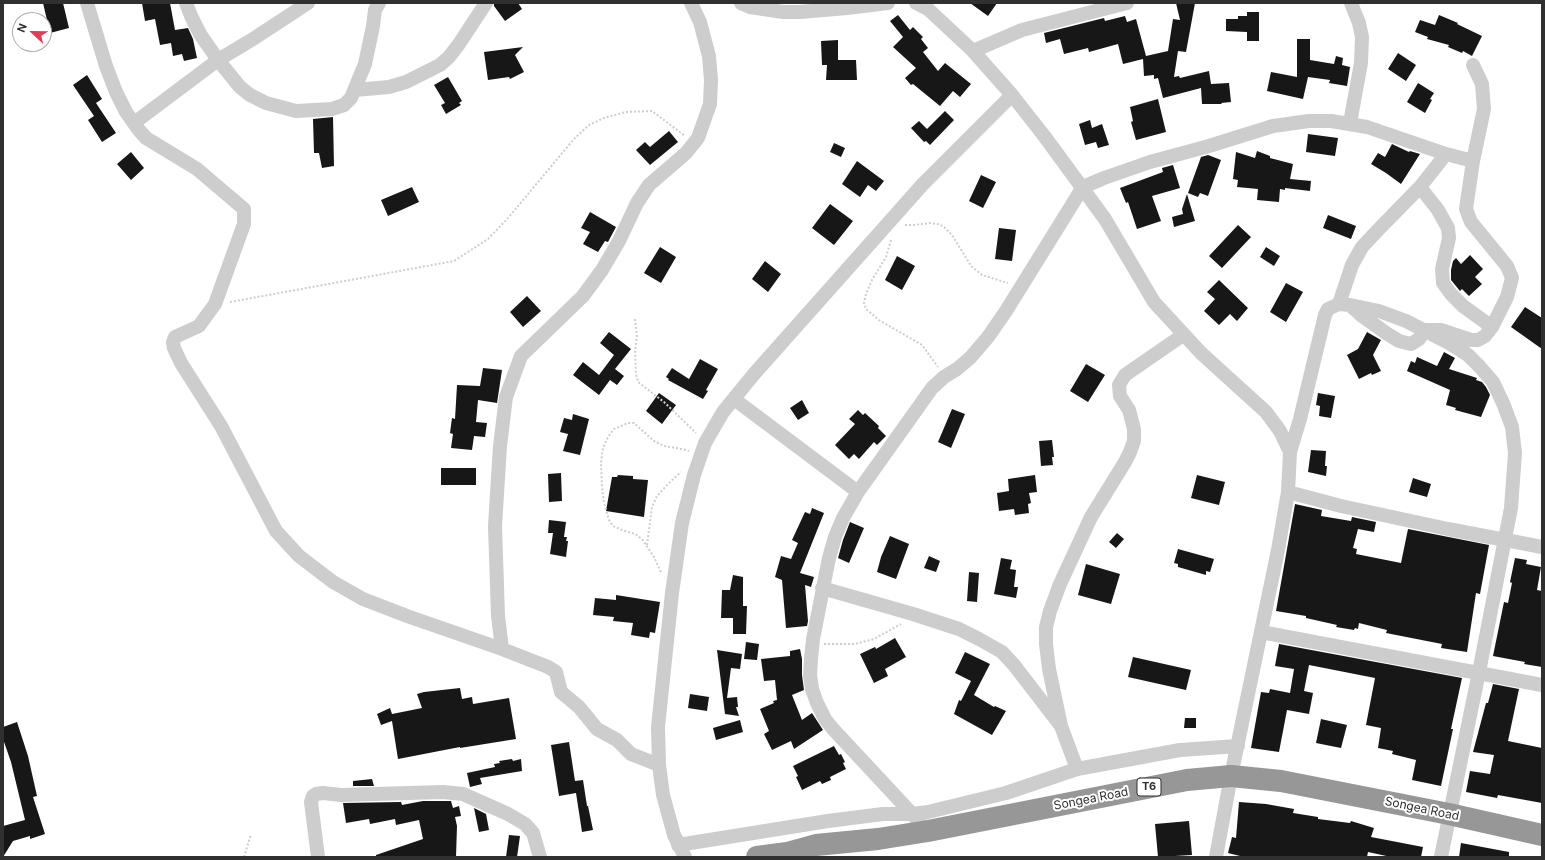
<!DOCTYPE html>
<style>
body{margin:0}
#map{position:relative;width:1545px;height:860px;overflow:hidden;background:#fff;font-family:Inter,sans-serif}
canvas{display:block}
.frame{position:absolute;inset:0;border:4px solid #303030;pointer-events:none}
.north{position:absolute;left:12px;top:12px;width:40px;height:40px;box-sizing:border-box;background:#fff;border:1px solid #acacac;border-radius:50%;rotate:292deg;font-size:11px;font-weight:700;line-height:16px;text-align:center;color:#303030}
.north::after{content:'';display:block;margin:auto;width:14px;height:18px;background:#de3c58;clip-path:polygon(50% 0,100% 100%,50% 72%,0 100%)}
</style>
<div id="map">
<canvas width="1545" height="860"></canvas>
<div class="frame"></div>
<div class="north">N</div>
</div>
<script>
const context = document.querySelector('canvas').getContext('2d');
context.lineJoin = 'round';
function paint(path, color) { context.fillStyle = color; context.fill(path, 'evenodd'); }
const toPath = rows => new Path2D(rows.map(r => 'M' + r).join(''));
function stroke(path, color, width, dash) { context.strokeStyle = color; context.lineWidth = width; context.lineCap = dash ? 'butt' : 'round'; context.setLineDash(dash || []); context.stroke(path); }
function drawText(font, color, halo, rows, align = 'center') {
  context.font = font + ' Inter,sans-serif'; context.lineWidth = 4; context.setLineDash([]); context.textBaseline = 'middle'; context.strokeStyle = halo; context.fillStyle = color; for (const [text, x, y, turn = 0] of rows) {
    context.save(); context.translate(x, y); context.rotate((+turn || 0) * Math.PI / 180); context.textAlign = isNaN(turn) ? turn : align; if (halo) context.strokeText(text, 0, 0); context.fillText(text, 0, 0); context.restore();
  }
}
paint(toPath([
 [43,3,63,3,69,28,50,33],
 [142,3,170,3,175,30,188,28,193,39,197,58,184,61,182,54,173,56,171,43,160,45,155,19,145,21],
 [494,3,518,3,522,9,505,21,494,6],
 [970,3,997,3,988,16],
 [1176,3,1195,3,1186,52,1178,51,1174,77,1179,76,1180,78,1209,71,1211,84,1229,83,1231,102,1221,103,1222,104,1202,104,1201,88,1163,98,1158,78,1154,79,1154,75,1144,76,1143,59,1123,64,1118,44,1089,52,1088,48,1064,54,1060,39,1046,43,1044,33,1104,18,1105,21,1125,16,1127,22,1136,19,1146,56,1168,51,1173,19,1180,20],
 [1247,12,1259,12,1259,41,1247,41,1247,32,1226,31,1226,19,1238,19,1238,16,1247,16],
 [898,15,910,30,913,27,923,37,921,39,928,48,923,52,938,71,945,63,971,84,960,97,953,91,940,106,913,84,911,85,905,78,916,68,893,47,903,37,890,21],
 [1439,15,1458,23,1457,24,1482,36,1472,56,1463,51,1462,53,1448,47,1449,45,1427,39,1428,37,1415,32,1420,20,1435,25],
 [1297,39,1310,39,1310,60,1334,64,1336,56,1343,58,1342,65,1350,67,1347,86,1329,83,1330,80,1308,77,1303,99,1267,91,1271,72,1297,77],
 [838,40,838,60,856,60,857,80,826,80,827,65,822,65,821,41],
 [523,47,515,55,524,72,510,79,509,77,488,80,484,52],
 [1398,53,1416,65,1406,81,1388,69],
 [87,75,102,99,96,103,116,133,102,142,88,120,94,116,73,85],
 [448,77,462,101,459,103,461,105,446,114,441,105,445,103,434,85],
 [1418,83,1434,93,1430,99,1432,100,1425,113,1407,102],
 [1158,99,1166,132,1136,140,1131,122,1133,121,1130,107],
 [945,111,954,120,930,145,926,141,924,142,911,128,919,121,927,129],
 [333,117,334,166,322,168,319,153,314,153,313,119],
 [1090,120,1092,128,1102,124,1109,145,1098,148,1096,142,1085,145,1079,124],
 [669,131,678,142,650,165,636,150,645,142,650,147],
 [1308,134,1338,138,1335,156,1306,152],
 [834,143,845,148,841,157,830,152],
 [1392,144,1409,152,1410,151,1420,154,1401,184,1386,173,1371,164,1378,153,1385,157],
 [1257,151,1270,156,1270,158,1293,164,1290,179,1311,181,1310,191,1285,188,1285,190,1280,189,1279,202,1257,200,1258,189,1237,187,1238,180,1233,179,1236,152,1255,158],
 [131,152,144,168,131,180,117,164],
 [1208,155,1221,160,1208,196,1200,193,1198,197,1188,193,1201,157],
 [857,161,884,181,876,191,868,185,860,197,842,184],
 [1173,165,1180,188,1152,196,1161,221,1137,229,1128,202,1126,203,1120,188,1163,172,1162,168],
 [981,175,996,182,983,208,969,201],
 [412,187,419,202,388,216,381,200],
 [1187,194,1195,221,1174,227,1172,217,1183,214,1182,209],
 [830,204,853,221,834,245,812,228],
 [590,212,616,227,608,242,605,241,598,252,583,244,590,232,581,228],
 [1328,215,1356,226,1351,239,1323,228],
 [1238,225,1251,237,1222,268,1209,256],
 [999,228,1016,230,1012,261,995,259],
 [660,247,676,257,661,283,644,273],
 [1266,247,1280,256,1274,266,1260,257],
 [1470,255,1483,269,1475,277,1482,284,1469,296,1462,289,1460,291,1451,280,1451,270,1453,261,1456,258,1461,264],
 [897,256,915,266,902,290,885,280],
 [765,261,781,274,768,292,752,279],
 [1219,280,1248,308,1237,321,1230,314,1219,325,1204,311,1215,299,1207,292],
 [1286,283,1303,292,1286,322,1270,312],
 [527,296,541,311,523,327,510,312],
 [1525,307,1542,318,1542,349,1511,327],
 [609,332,631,349,615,369,624,376,617,385,610,380,599,395,573,375,583,362,599,375,614,355,600,343],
 [1367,332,1381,340,1373,355,1381,371,1372,375,1371,373,1359,379,1347,355,1358,349],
 [1444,352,1455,358,1449,369,1477,378,1476,380,1482,382,1486,387,1490,395,1481,417,1455,410,1456,408,1446,405,1450,390,1407,371,1411,361,1415,363,1417,357,1437,366],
 [700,359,718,369,706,390,708,391,703,399,668,380,669,379,666,377,672,368,689,379],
 [1086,364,1105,375,1088,402,1070,391],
 [483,368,502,370,497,403,478,400,476,422,487,423,485,437,474,436,472,450,451,448,453,434,450,433,452,418,455,419,457,385,480,386],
 [659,393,676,405,662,424,646,411],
 [1318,393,1335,396,1331,418,1319,416,1320,406,1316,405],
 [802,400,809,413,798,420,790,408],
 [952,409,965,414,951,448,938,442],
 [858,410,863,415,865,413,879,426,878,428,886,436,877,445,874,442,859,459,854,454,849,459,835,445,855,424,849,419],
 [573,414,589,419,580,455,563,451,568,434,560,432,564,418,572,420],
 [1052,440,1054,457,1052,457,1053,465,1041,466,1039,441],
 [1311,450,1326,451,1325,466,1327,466,1326,476,1308,472],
 [441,468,476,468,476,485,441,485],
 [561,473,562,501,549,502,548,474],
 [618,475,633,476,633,479,648,480,644,517,606,511,612,477,617,477],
 [1035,475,1037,492,1029,493,1031,503,1028,504,1029,513,1015,515,1014,509,999,511,997,493,1009,491,1008,479],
 [1197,475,1225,482,1219,505,1191,498],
 [1413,478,1431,484,1427,497,1409,492],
 [1295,504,1322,510,1321,516,1351,521,1352,517,1376,522,1374,532,1358,529,1353,548,1357,549,1356,554,1401,563,1408,529,1489,545,1480,594,1476,593,1467,652,1441,648,1442,644,1386,633,1387,630,1359,623,1358,629,1355,628,1354,630,1336,627,1337,625,1306,618,1306,616,1276,611],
 [812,508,824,513,800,573,814,577,811,587,805,585,808,621,807,626,786,628,782,580,775,577,781,556,791,559,798,543,792,540,805,512,810,514],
 [549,520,566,522,564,537,567,537,566,541,568,541,566,557,550,554,553,533,548,533],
 [850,522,864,528,849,563,838,558,843,540],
 [1117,533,1124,539,1116,548,1109,542],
 [890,536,909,544,896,579,877,572,881,557],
 [1178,549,1214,559,1210,572,1206,571,1206,575,1178,567,1178,564,1174,563],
 [929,556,940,561,936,572,924,568],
 [1001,558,1012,560,1010,569,1016,570,1014,587,1018,587,1016,598,994,594],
 [1515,558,1527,560,1526,564,1541,567,1537,590,1542,591,1542,667,1524,664,1525,662,1493,656,1504,602,1508,603,1512,583,1510,582],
 [1086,564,1120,574,1111,604,1078,595],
 [969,572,979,573,977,602,967,601],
 [733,575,743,577,743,606,747,606,746,634,733,634,733,618,721,618,722,590,730,590],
 [616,595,660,602,655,633,650,632,649,638,631,635,633,623,613,621,614,617,593,615,595,598,616,600],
 [895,638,906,657,885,669,888,676,874,683,860,654,875,647,876,649],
 [746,642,759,644,757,660,744,659],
 [1279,644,1462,678,1451,729,1453,729,1441,786,1412,780,1416,760,1392,754,1393,751,1378,748,1381,728,1366,725,1375,678,1309,665,1304,691,1313,693,1309,714,1287,710,1279,752,1251,748,1261,692,1269,693,1270,689,1290,693,1294,669,1275,666],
 [800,649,802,659,802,675,804,690,792,695,802,720,812,713,823,730,794,749,791,741,772,750,764,734,769,731,760,709,774,703,773,701,777,700,775,680,764,681,761,659,790,656,790,651],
 [717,650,742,654,740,669,731,668,727,698,737,697,738,707,736,707,739,716,725,714],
 [965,652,990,664,974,695,994,707,995,706,1006,711,992,735,954,714,959,700,961,701,971,681,955,673],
 [1133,657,1191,670,1186,690,1128,677],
 [1493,684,1519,689,1508,741,1542,748,1542,803,1498,795,1497,798,1466,792,1470,771,1490,774,1494,755,1473,752,1486,703,1488,703],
 [460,688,462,699,472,697,473,704,509,698,516,739,460,748,460,747,398,759,392,721,381,725,377,714,390,708,392,714,422,708,417,694,424,692],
 [690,694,709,697,707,711,688,708],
 [1185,718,1196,718,1196,728,1184,728],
 [1321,719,1347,725,1341,748,1316,743],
 [740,720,743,732,716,740,713,728],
 [17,722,28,756,37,796,33,797,45,834,30,839,30,836,13,841,3,857,3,826,25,820,11,762,3,739,3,727],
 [569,742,575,781,583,780,587,806,588,806,593,830,582,832,576,793,559,796,551,745],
 [834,746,839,755,841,754,845,762,843,763,846,769,830,777,831,780,822,784,820,781,802,790,796,777,798,776,793,766],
 [512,759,513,761,521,759,522,771,480,778,482,784,470,787,467,773,495,767,494,764,500,763,499,761],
 [372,779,374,786,353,786,353,781],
 [423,801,451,801,453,808,459,806,461,816,455,817,457,826,456,857,376,857,376,855,423,839,419,820,396,825,395,819,370,824,369,819,346,823,343,803,401,802,402,805],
 [1239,802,1266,804,1294,809,1293,813,1318,817,1318,819,1350,823,1351,821,1374,828,1371,837,1423,847,1421,857,1391,857,1368,852,1367,857,1244,857,1228,853,1232,837,1236,838],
 [474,808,486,814,489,830,479,832],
 [1189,821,1192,855,1158,857,1155,824],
 [509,835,520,836,517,857,506,857],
 [1461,843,1509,852,1509,857,1459,857]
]), '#171717');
stroke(toPath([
 [905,225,914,225,930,223,937,224,943,226,952,235,971,266,982,275,1008,283],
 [891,240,886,257,872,280,866,294,864,303,866,309,879,320,922,345,938,367],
 [230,302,454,261,488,239,508,218,574,139,589,125,604,118,626,112,652,111,685,136],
 [635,319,637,337,635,351,636,374,638,382,664,402,696,433],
 [647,545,652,507,657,496,670,482,681,472],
 [661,572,654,557,642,539,635,534,622,530,613,526,609,520,604,503,602,487,601,463,603,448,608,437,614,429,628,423,634,423,654,441,664,446,682,449,689,451],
 [824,644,855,644,874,639,901,624],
 [244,857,251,834],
 [918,857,971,857]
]), '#cdcdcd', 2, [2, 2]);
stroke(toPath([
 [87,3,106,66,116,92,126,112,138,129,146,138,197,169,244,209,244,224,215,304,199,326,175,337,173,342,174,348,181,363,221,426,276,531,299,556,333,582,363,599,407,616,502,649,548,667,556,672,561,692,579,707,597,729,617,740,631,754,659,765],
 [186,3,191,16,200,34,218,60,240,87,250,95,266,103,296,111,332,109,344,105,351,98,365,64,373,26,375,10,379,3],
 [741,3,750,7,783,12,800,12,847,8,888,3],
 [916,3,928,9,973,51,1012,95,1045,137,1105,219,1154,302,1201,353,1266,412,1280,431,1290,452,1288,492,1278,550,1231,776,1216,857],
 [973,51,1022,30,1127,3],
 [355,90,389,87,406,82,440,65,449,57,459,44,486,3],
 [134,123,218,60,253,39,308,3],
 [1350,123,1361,63,1362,37,1359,23,1351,3],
 [1420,187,1438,210,1448,228,1449,238,1442,269,1443,283,1451,294,1463,306,1492,327],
 [1339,304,1352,265,1362,247,1378,230,1420,187,1446,154],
 [1350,305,1361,315,1386,333,1399,341,1411,344,1419,339,1425,330,1441,330,1471,340,1478,340,1485,336,1492,327,1507,297,1512,278,1507,266,1471,222,1466,209,1473,161,1484,109,1482,84,1473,65],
 [734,399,858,492],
 [1290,452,1300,419,1325,315,1328,309,1339,304,1350,305,1379,311,1406,321,1449,343,1468,355,1480,367,1493,382,1503,403,1512,427,1515,453,1511,508,1479,672,1441,857],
 [1288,492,1341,506,1448,529,1542,547],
 [822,588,913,614,959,629,979,639,1002,652,1014,665,1061,726,1077,769],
 [1261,632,1542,685],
 [502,649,498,616,495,526,500,446,506,397,521,356,583,296,602,270,619,241,637,203,649,185,686,153,698,138,710,104,711,80,709,56,700,22,691,3],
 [1061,726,1049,669,1046,644,1046,627,1050,611,1060,584,1091,517,1125,462,1130,452,1134,441,1134,429,1129,410,1120,396,1119,385,1125,375,1183,335],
 [928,831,833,729,825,719,817,703,812,689,810,675,811,659,813,639,829,558,835,537,843,518,858,492,932,388,944,377,957,369,970,358,988,337,1006,311,1083,187,1104,178,1150,162,1209,146,1273,126,1309,121,1331,121,1367,127,1446,154,1473,161],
 [678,845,828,821,883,814,912,814,928,812,1006,793,1077,769,1180,750,1238,746],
 [318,857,311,802,313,796,316,794,323,793,341,795,443,792,463,794,508,814,525,824,533,833,540,857],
 [685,857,674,835,663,795,659,765,658,727,672,593,682,523,694,475,705,443,723,412,754,374,923,184,1012,95]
]), '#cdcdcd', 14);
stroke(toPath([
 [757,857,787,853,816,845,878,839,928,831,1187,780,1231,776,1281,781,1449,814,1542,835]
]), '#979797', 22);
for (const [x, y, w] of [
 [1149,787,24]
]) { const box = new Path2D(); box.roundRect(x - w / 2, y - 9, w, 18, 3); context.fillStyle = '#fff'; context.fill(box); stroke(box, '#303030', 1); }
drawText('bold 11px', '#303030', null, [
 ["T6",1149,787]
]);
drawText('12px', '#303030', '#fff', [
 ["Songea Road",1091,799,-11],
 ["Songea Road",1422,809,12]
]);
</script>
